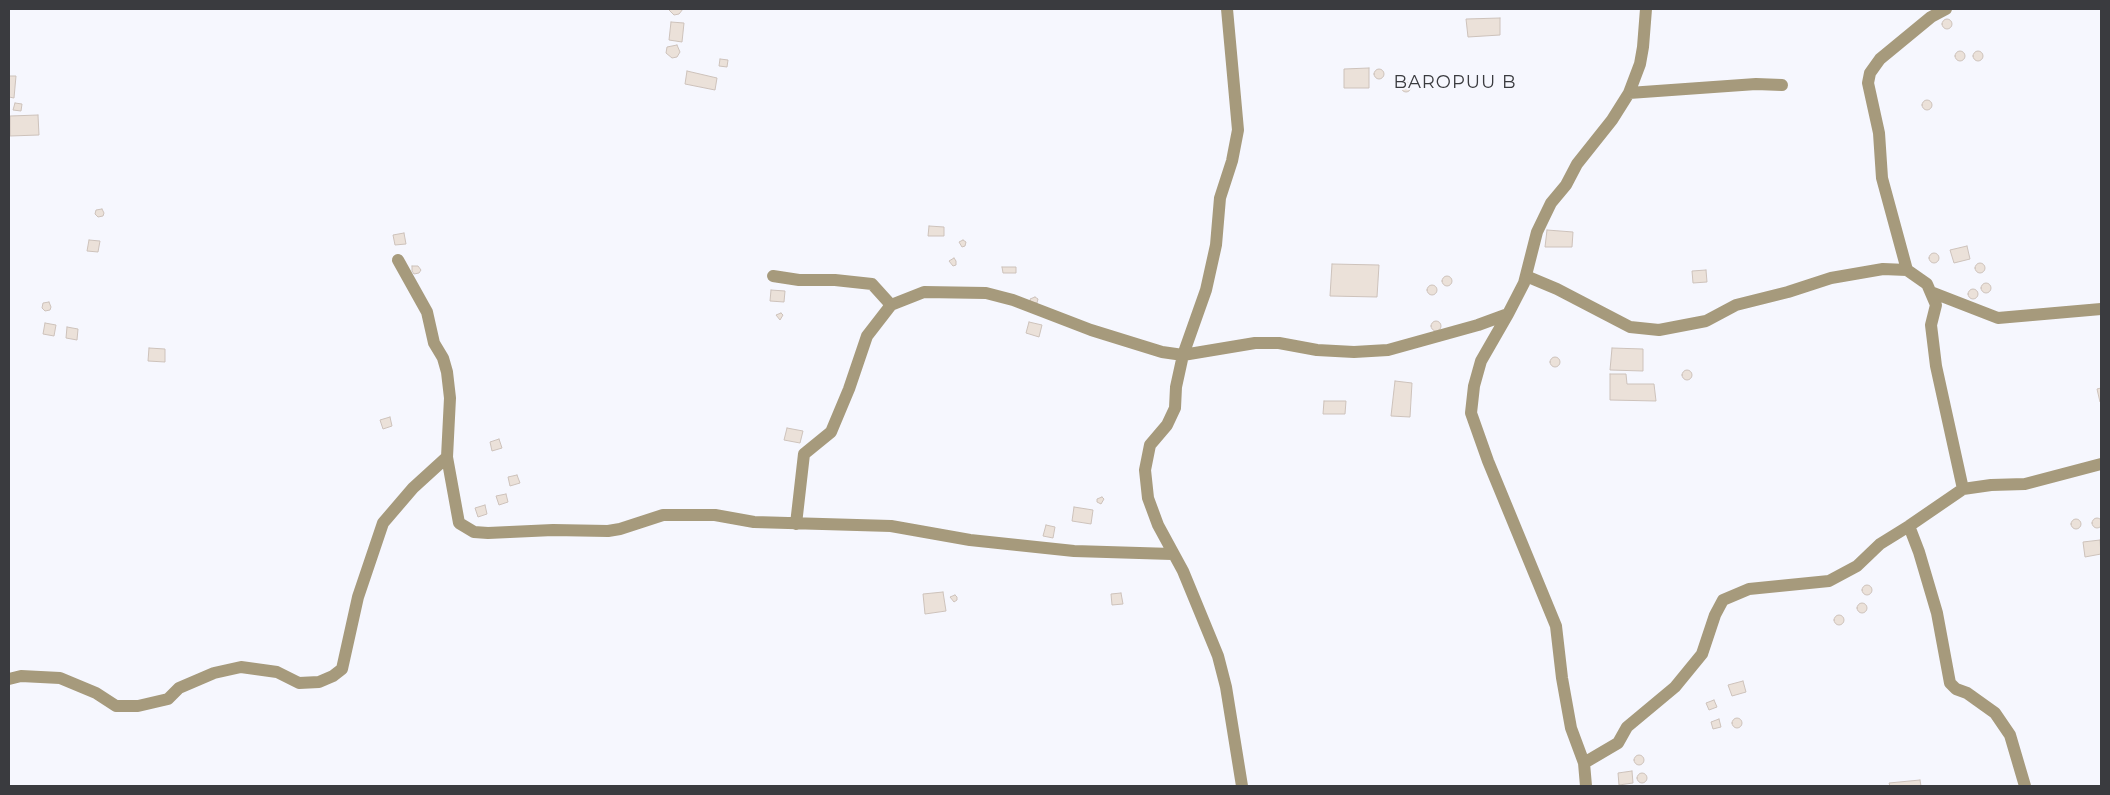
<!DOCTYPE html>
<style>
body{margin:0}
#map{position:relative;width:2110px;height:795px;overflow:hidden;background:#f6f7fe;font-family:Montserrat,sans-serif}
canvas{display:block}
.frame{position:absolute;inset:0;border:10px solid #3a3b3f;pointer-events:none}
</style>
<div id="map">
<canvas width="2110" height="795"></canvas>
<div class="frame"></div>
</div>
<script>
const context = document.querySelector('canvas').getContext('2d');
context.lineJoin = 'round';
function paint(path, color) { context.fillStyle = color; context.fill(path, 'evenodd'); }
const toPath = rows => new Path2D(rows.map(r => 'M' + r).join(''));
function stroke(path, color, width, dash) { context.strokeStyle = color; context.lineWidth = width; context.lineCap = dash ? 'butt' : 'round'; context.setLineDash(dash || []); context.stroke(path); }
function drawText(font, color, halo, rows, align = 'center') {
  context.font = font + ' Montserrat,sans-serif'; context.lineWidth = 4; context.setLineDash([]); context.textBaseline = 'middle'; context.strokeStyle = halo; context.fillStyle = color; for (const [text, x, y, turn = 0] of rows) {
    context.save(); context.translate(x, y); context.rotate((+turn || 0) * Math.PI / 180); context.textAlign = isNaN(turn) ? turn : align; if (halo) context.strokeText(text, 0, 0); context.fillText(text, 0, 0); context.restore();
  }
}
const building = toPath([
 [668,9,683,9,679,14,674,15,668,9],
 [1500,18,1500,35,1468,37,1466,19,1500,18],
 '1942 24a5 5 0 1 1 10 0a5 5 0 1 1-10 0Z',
 [671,22,684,23,682,42,669,40,671,22],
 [677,45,680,52,677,57,672,58,666,53,667,47,677,45],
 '1973 56a5 5 0 1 1 10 0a5 5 0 1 1-10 0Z',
 '1955 56a5 5 0 1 1 10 0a5 5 0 1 1-10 0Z',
 [720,59,728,60,727,67,719,66,720,59],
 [1369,68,1369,88,1344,88,1344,69,1369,68],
 '1374 74a5 5 0 1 1 10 0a5 5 0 1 1-10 0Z',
 [687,71,717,78,715,90,685,84,687,71],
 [9,76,16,76,14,98,9,97,9,76],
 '1401 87a5 5 0 1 1 10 0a5 5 0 1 1-10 0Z',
 '1922 105a5 5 0 1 1 10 0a5 5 0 1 1-10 0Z',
 [15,103,22,104,21,111,13,110,15,103],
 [38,115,39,135,10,136,10,116,38,115],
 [102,209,104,213,103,216,98,217,95,214,96,210,102,209],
 [929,226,944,227,944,236,928,236,929,226],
 [1547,230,1573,232,1572,247,1545,247,1547,230],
 [404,233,406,244,395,245,393,235,404,233],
 [89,240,100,241,98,252,87,251,89,240],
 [963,240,966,242,965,246,962,247,959,242,963,240],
 [1967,246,1970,259,1954,263,1950,250,1967,246],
 '1929 258a5 5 0 1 1 10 0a5 5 0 1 1-10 0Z',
 [954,258,956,261,956,265,953,266,949,261,954,258],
 '1975 268a5 5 0 1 1 10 0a5 5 0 1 1-10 0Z',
 [1332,264,1379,265,1377,297,1330,296,1332,264],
 [412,266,418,266,421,270,419,273,414,274,412,271,412,266],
 [1002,267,1016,267,1016,273,1003,273,1002,267],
 [1706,270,1707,282,1693,283,1692,271,1706,270],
 '1442 281a5 5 0 1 1 10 0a5 5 0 1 1-10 0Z',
 '1981 288a5 5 0 1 1 10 0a5 5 0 1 1-10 0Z',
 '1427 290a5 5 0 1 1 10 0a5 5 0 1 1-10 0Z',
 '1968 294a5 5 0 1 1 10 0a5 5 0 1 1-10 0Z',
 [771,290,785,291,784,302,770,301,771,290],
 [1035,297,1038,299,1037,303,1031,302,1030,299,1035,297],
 [49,302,51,307,50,310,45,311,42,308,43,303,49,302],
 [781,313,783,315,780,320,776,315,781,313],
 '1431 326a5 5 0 1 1 10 0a5 5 0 1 1-10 0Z',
 [1029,322,1042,325,1039,337,1026,333,1029,322],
 [45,323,56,325,54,336,43,334,45,323],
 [67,327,78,329,77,340,66,338,67,327],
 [149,348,165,349,165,362,148,361,149,348],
 [1612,348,1643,349,1643,371,1610,370,1612,348],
 '1550 362a5 5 0 1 1 10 0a5 5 0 1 1-10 0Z',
 '1682 375a5 5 0 1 1 10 0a5 5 0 1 1-10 0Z',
 [1610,374,1626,374,1627,384,1654,384,1656,401,1610,400,1610,374],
 [1395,381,1412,383,1410,417,1391,416,1395,381],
 [2101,388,2101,401,2100,402,2097,389,2101,388],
 [1324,401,1346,401,1345,414,1323,414,1324,401],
 [390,417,392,426,383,429,380,420,390,417],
 [787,428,803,431,800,443,784,440,787,428],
 [499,439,502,448,492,451,490,442,499,439],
 [517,475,520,483,510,486,508,477,517,475],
 [506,494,508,502,499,505,496,496,506,494],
 [1102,497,1104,499,1101,504,1097,502,1097,499,1102,497],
 [485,505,487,514,478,517,475,508,485,505],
 [1074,507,1093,510,1091,524,1072,521,1074,507],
 '2092 523a5 5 0 1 1 10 0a5 5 0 1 1-10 0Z',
 '2071 524a5 5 0 1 1 10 0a5 5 0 1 1-10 0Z',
 [1046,525,1055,527,1053,538,1043,536,1046,525],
 [2100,540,2101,554,2085,557,2083,542,2100,540],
 '1862 590a5 5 0 1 1 10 0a5 5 0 1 1-10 0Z',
 [943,592,946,611,925,614,923,594,943,592],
 [1121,593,1123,604,1112,605,1111,594,1121,593],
 [955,595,957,597,957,600,954,602,950,597,955,595],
 '1857 608a5 5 0 1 1 10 0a5 5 0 1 1-10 0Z',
 '1834 620a5 5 0 1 1 10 0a5 5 0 1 1-10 0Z',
 [1743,681,1746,692,1732,696,1728,685,1743,681],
 [1714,700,1717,707,1709,710,1706,703,1714,700],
 '1732 723a5 5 0 1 1 10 0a5 5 0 1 1-10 0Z',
 [1719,719,1721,727,1713,729,1711,722,1719,719],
 '1634 760a5 5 0 1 1 10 0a5 5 0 1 1-10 0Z',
 [1632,771,1633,783,1619,785,1618,773,1632,771],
 '1637 778a5 5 0 1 1 10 0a5 5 0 1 1-10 0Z',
 [1920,780,1921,786,1890,786,1889,783,1920,780]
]);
paint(building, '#ebe1d9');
stroke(building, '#cdc2bb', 1);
stroke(toPath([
 [1227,9,1238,130,1232,161,1220,198,1216,245,1206,290,1183,355,1176,387,1175,408,1167,425,1150,445,1145,470,1148,498,1158,525,1183,571,1218,656,1226,687,1242,786],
 [1629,93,1756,84,1782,85],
 [398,260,427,312,434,343,443,358,447,372,450,398,447,457,459,523,474,532,488,533,553,530,608,531,620,529,663,515,715,515,754,522,891,526,970,540,1074,551,1172,554],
 [1907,270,1882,178,1879,133,1868,83,1870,73,1880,59,1931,17,1946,9],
 [773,276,799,280,835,280,872,284,891,305],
 [1526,276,1557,289,1630,327,1659,330,1706,321,1736,305,1788,292,1831,278,1883,269,1907,270,1927,284,1936,305,1931,325,1936,366,1963,489],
 [1931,292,1998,318,2101,309],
 [1508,314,1481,361,1474,386,1471,413,1488,461,1556,626,1562,678,1571,728,1584,763],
 [796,524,804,454,831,432,849,389,867,336,891,305,924,292,986,293,1013,300,1091,330,1162,352,1183,355,1255,343,1279,343,1317,350,1354,352,1388,350,1478,325,1508,314,1524,283,1537,232,1551,203,1566,185,1577,164,1612,120,1629,93,1640,64,1643,47,1646,9],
 [1909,526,1919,552,1937,613,1950,683,1956,689,1967,693,1995,713,2010,735,2025,786],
 [9,679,21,676,60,678,96,693,116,706,138,706,168,699,179,688,214,673,241,667,277,672,299,683,319,682,333,676,342,669,358,597,383,523,413,488,447,457],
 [1586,786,1584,763,1618,743,1627,727,1675,687,1702,654,1715,615,1723,600,1749,589,1829,581,1857,566,1880,544,1909,526,1963,489,1991,485,2025,484,2101,464]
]), '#a69a7c', 12);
context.letterSpacing = '1px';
drawText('18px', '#3a3b3f', '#f6f7fe', [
 ["BAROPUU B",1455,83]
]);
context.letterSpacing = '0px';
</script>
